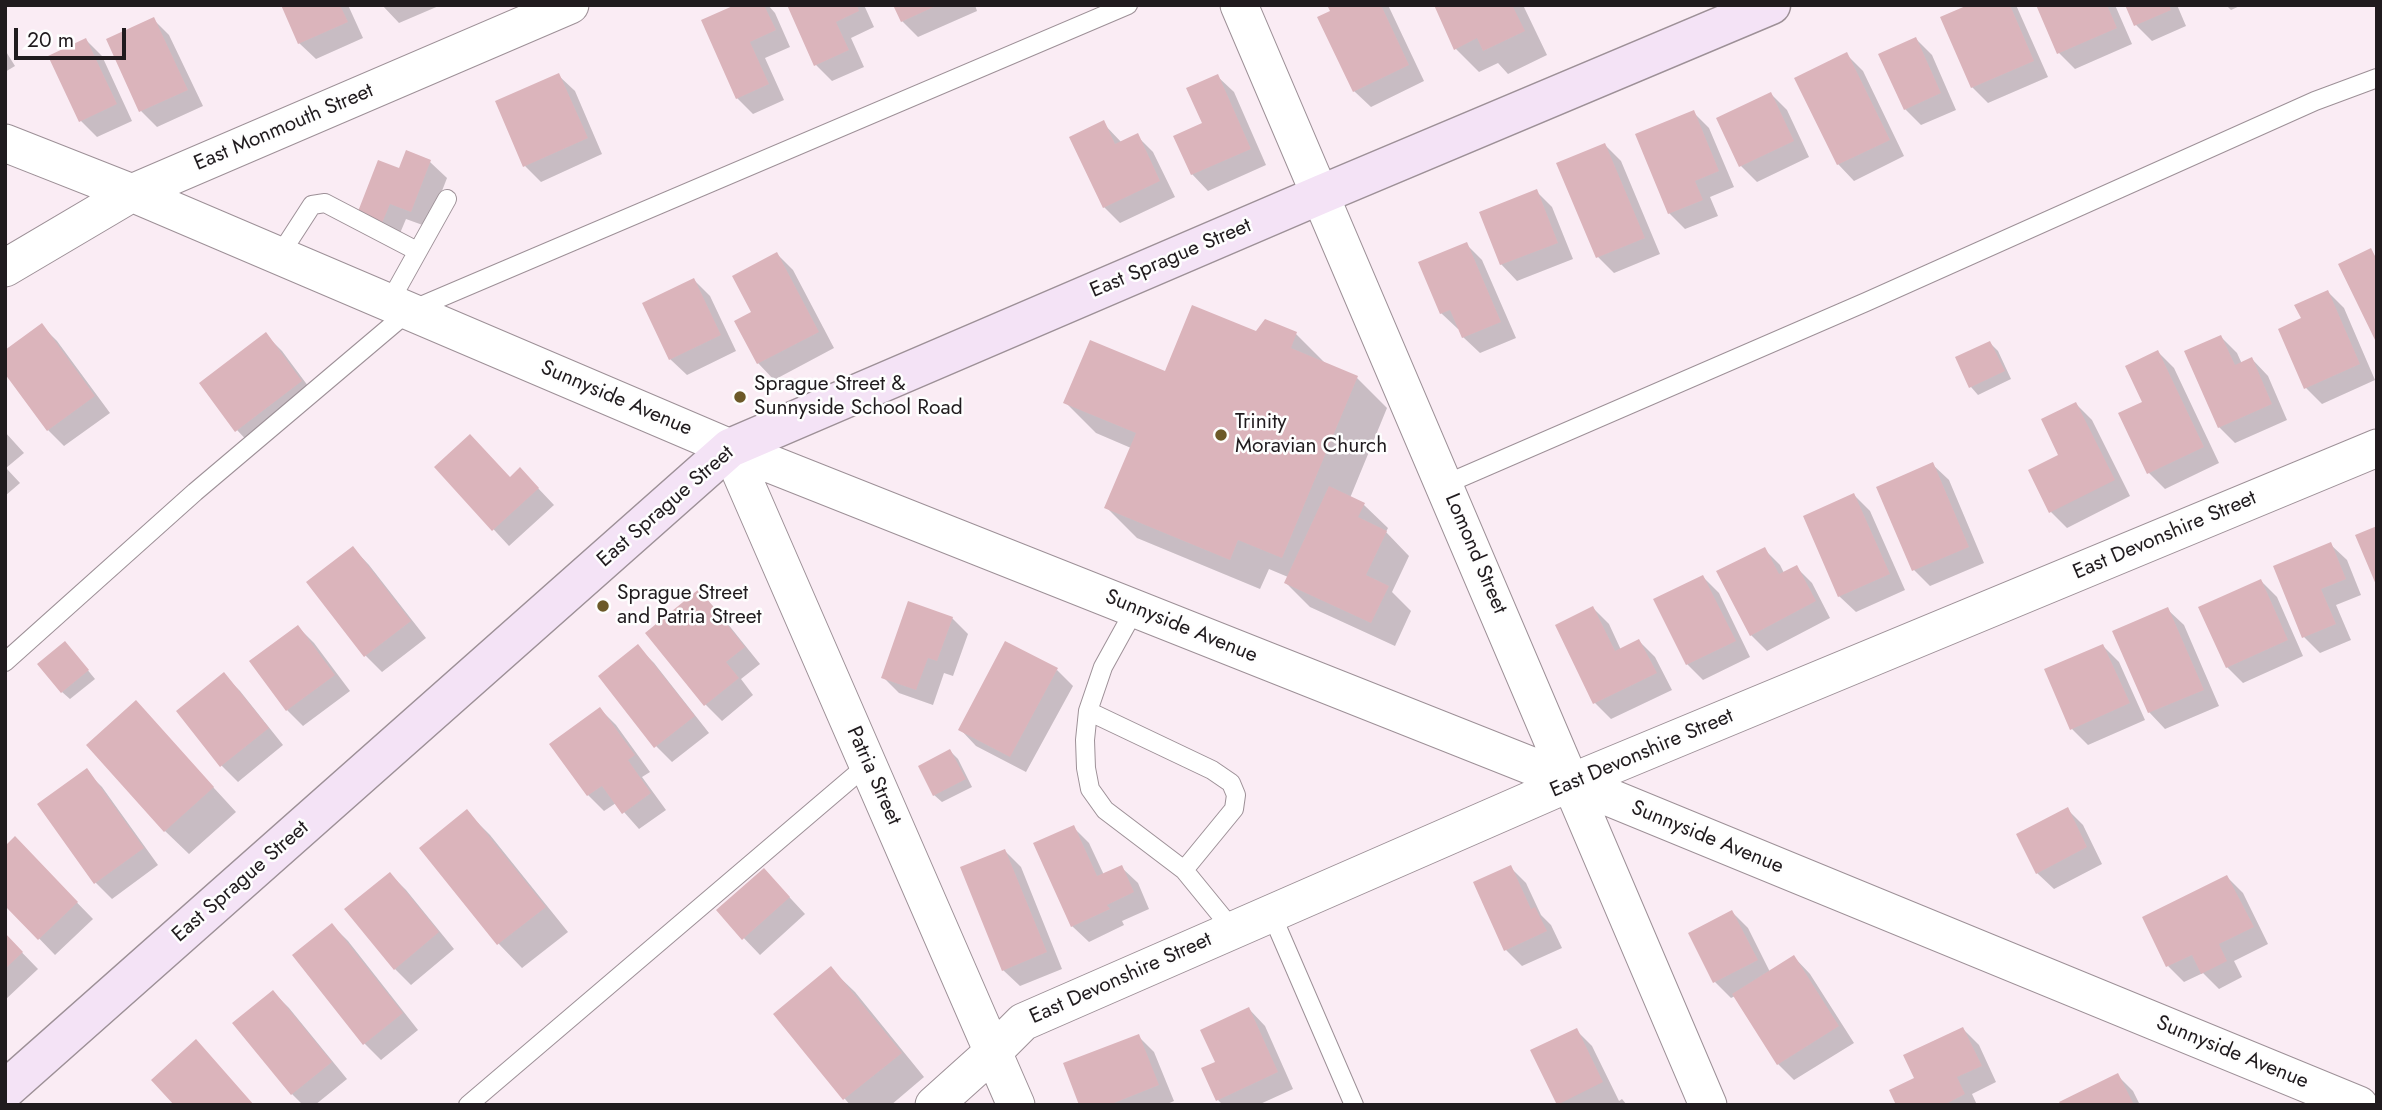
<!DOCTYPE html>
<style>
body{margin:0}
#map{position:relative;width:2382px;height:1110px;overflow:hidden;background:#faecf4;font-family:Jost,sans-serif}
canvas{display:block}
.frame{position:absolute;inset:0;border:7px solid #201b1e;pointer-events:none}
.scale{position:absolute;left:14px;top:28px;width:112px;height:32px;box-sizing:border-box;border:4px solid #201b1e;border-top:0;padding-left:9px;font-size:21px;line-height:24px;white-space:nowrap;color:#201b1e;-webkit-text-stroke:5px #fefefe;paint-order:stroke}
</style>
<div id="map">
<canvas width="2382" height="1110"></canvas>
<div class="frame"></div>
<div class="scale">20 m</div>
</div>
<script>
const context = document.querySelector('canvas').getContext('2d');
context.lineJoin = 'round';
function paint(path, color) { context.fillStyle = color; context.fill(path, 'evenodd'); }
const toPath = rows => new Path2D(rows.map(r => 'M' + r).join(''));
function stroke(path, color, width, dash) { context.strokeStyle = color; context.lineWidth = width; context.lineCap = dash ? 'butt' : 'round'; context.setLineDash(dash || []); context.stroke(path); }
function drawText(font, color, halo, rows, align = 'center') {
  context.font = font + ' Jost,sans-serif'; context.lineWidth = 5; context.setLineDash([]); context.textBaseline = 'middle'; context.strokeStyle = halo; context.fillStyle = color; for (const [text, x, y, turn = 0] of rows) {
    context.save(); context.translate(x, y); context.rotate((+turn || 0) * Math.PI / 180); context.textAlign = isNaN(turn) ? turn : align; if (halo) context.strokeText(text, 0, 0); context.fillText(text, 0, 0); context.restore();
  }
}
paint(toPath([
 [282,5,348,5,363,38,316,59,299,43],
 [382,5,441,5,399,23],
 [739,5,768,5,775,13,790,47,765,58,784,100,753,114,737,98],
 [789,5,864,5,874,27,851,38,864,67,832,81,816,65],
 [895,5,975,5,977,11,918,37,902,21],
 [1329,5,1388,5,1424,81,1371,107,1354,91],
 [1435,5,1523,5,1547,55,1508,74,1498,63,1479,72,1456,49],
 [1972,5,2016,5,2048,77,1988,103,1972,87],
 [2038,5,2115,5,2132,44,2075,69,2059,53],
 [2127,5,2177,5,2186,26,2152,41,2136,25],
 [2226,5,2242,5,2231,10],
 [153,19,169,35,203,106,157,127,141,111],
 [1916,39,1932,55,1956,110,1921,125,1905,109],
 [86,40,102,56,132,121,97,137,81,121],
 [5,50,15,66,5,72],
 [1847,55,1863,71,1904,156,1854,181,1838,164,1797,79],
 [558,75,575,91,602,154,541,182,525,166],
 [1217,76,1234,92,1266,165,1208,191,1192,174],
 [1771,94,1787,110,1809,157,1757,182,1741,166],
 [1693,112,1709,128,1734,187,1710,197,1718,216,1685,229,1669,213],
 [1103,123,1122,143,1137,136,1153,152,1175,197,1120,223,1104,207],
 [1605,145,1621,161,1660,254,1614,273,1598,257,1559,164],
 [407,153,430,162,447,178,428,227,406,219,398,238,375,230],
 [1536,191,1552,207,1573,259,1517,281,1501,264],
 [1466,244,1482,260,1516,338,1480,353,1463,337,1460,328,1458,329,1441,313],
 [777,254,793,270,834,348,774,380,758,363],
 [694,280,710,296,736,351,687,375,670,359],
 [2328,292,2344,308,2375,380,2322,404,2306,388,2303,319],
 [41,325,57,341,110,413,64,446,48,430],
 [1257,333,1296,334,1326,364,1357,378,1387,408,1350,498,1364,505,1388,528,1386,532,1409,556,1392,592,1411,611,1395,646,1310,607,1286,583,1288,577,1269,569,1260,589,1137,538,1107,508,1131,448,1096,433,1066,403,1166,373],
 [266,335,282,351,317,398,253,447,237,430],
 [2221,337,2237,353,2242,364,2252,359,2268,376,2287,420,2235,443,2219,427],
 [1990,343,1998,351,2011,379,1978,395,1971,387],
 [2158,352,2174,368,2219,463,2165,489,2149,473,2145,403],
 [2076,404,2092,420,2130,496,2067,528,2051,512,2061,456],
 [5,432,24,453,6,468,20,483,5,496],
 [1932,464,1949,480,1984,563,1930,586,1914,570,1879,488],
 [436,467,536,486,554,505,509,546],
 [1854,495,1870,511,1905,590,1856,612,1839,596],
 [2330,544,2347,560,2361,595,2336,605,2351,640,2320,653,2304,637],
 [353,548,369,565,426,638,382,672,366,656,309,582],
 [1764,549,1780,565,1784,573,1796,567,1812,583,1830,618,1767,651,1751,635],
 [1703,577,1719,593,1750,657,1703,680,1687,664],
 [2261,581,2277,597,2303,656,2243,683,2227,667],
 [699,592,715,608,760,664,741,679,753,695,722,721,706,705,648,633],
 [1593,608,1609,624,1621,650,1639,641,1655,657,1672,690,1611,719,1595,703],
 [2167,609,2184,625,2219,706,2165,729,2149,712],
 [952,618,968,634,953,676,944,673,933,705,899,693,883,677],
 [298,627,314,643,350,691,303,726,287,710],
 [2103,646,2119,662,2145,720,2088,745,2072,729],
 [638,647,654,663,709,733,672,762,656,746],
 [72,651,95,679,70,699,62,692],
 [1057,670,1073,686,1026,772,976,746,960,729],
 [224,675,240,691,283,745,238,782,222,766,178,712],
 [136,703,236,812,189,854,165,831],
 [600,709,616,725,650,772,642,777,666,810,639,829,616,803,604,811,588,795,552,744],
 [950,751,958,759,972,787,942,802,934,795],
 [86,771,102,787,158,865,112,899,96,883],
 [2067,809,2083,825,2102,864,2054,889,2037,873],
 [467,812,490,835,568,932,522,968,499,944,421,848],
 [1073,827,1089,843,1104,875,1121,867,1138,883,1149,909,1122,921,1124,925,1089,942,1072,926],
 [15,839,93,919,55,955,5,903],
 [1005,851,1021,867,1062,969,1020,986,1003,970],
 [1510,867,1526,883,1541,915,1551,925,1562,948,1522,966,1506,950],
 [390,874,406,890,454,949,411,985,395,969],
 [2227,877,2243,893,2268,944,2234,961,2242,977,2219,989,2203,973,2184,982,2168,966],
 [780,887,805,914,760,955,718,911],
 [1732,912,1748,928,1770,972,1794,957,1810,974,1854,1043,1794,1080,1778,1064,1735,996,1731,998,1715,982],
 [332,925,348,941,418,1030,381,1060,365,1044,294,955],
 [5,935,38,969,5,1000],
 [831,969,855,992,924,1077,891,1105,850,1105,775,1014],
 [273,992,289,1008,347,1079,315,1105,303,1105,292,1094],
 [1249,1009,1265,1026,1293,1089,1258,1105,1223,1105,1218,1100,1217,1063],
 [1963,1029,1979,1045,1996,1082,1972,1094,1977,1105,1898,1105,1917,1079],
 [1576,1030,1592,1046,1619,1101,1622,1099,1627,1105,1558,1103],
 [1138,1036,1154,1052,1174,1101,1165,1105,1081,1105],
 [2117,1075,2133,1091,2140,1105,2063,1105]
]), '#0003');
paint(toPath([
 [281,5,340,5,348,22,298,44],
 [735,5,764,5,776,30,750,42,769,84,736,99,701,20],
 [787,5,857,5,859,11,836,22,849,50,814,66],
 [893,5,938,5,901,22],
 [1327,5,1381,5,1409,65,1353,92,1317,17,1330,11],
 [1434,5,1512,5,1525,31,1483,51,1477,38,1454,50],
 [1968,5,2010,5,2034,61,1971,88,1940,17],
 [2036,5,2107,5,2117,28,2057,54],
 [2125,5,2169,5,2171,10,2134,26],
 [154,17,188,90,139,112,106,39],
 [1916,37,1941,93,1904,110,1878,54],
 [86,38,117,104,79,122,48,56],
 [1847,52,1890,140,1837,165,1794,78],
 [559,73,588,138,523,167,495,101],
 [1218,74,1251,149,1191,175,1173,136,1202,123,1186,88],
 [1771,92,1794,141,1739,167,1716,118],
 [1694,110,1719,171,1695,181,1703,200,1668,214,1635,134],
 [1104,120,1115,144,1138,133,1160,181,1103,208,1069,137],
 [1605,143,1645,238,1596,258,1556,163],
 [406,150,431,160,411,212,390,204,382,223,357,214,378,160,399,168],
 [1537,189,1558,243,1500,265,1479,212],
 [1467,242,1501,322,1462,338,1450,310,1440,314,1418,262],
 [2371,248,2377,260,2377,344,2338,264],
 [777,252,819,332,757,364,734,321,751,312,732,276],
 [694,278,721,335,669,360,642,303],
 [2328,290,2360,364,2304,389,2278,329,2301,318,2294,305],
 [1192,305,1256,331,1265,319,1297,332,1291,348,1358,376,1282,558,1238,540,1230,560,1104,508,1136,433,1063,403,1090,340,1165,371],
 [42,323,95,396,47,431,5,374,5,350],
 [266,332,302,381,235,432,199,383],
 [2221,335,2235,365,2252,357,2272,404,2218,428,2184,351],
 [1990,341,2005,371,1969,388,1955,357],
 [2158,350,2204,447,2147,474,2118,413,2142,402,2125,366],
 [2076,402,2115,480,2049,513,2028,470,2058,455,2041,419],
 [470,434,510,477,520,467,539,488,492,531,434,467],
 [1933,462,1969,547,1912,571,1876,487],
 [1329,486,1365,503,1358,517,1387,531,1366,575,1389,586,1371,623,1284,583],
 [1854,493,1890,574,1838,597,1803,516],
 [2377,526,2377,587,2355,535],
 [2331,542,2346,579,2321,589,2336,624,2302,638,2273,566],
 [353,546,411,621,364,657,306,582],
 [1765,547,1779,574,1797,565,1816,601,1750,636,1716,571],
 [1703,575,1736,641,1686,665,1653,599],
 [2261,579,2288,640,2226,668,2198,607],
 [699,589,745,647,726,662,739,678,704,706,645,633],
 [908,601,953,617,937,661,928,658,916,690,881,678],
 [1593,606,1615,651,1639,639,1657,673,1593,704,1555,625],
 [2168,607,2204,690,2148,713,2112,631],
 [298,625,335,675,286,711,249,661],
 [65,641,89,670,61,693,37,664],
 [1005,641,1058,668,1010,757,958,730],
 [638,644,695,716,654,748,598,676],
 [2103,644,2130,703,2070,730,2044,669],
 [224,672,269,728,220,767,176,711],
 [136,700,214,787,164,832,86,745],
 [600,707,635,755,628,760,651,793,622,814,602,786,587,796,549,744],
 [950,749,966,779,933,796,918,766],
 [87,768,144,848,94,884,37,804],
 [2068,807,2087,847,2036,874,2016,834],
 [467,809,546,907,497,945,419,848],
 [1074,825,1097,876,1122,865,1134,892,1107,905,1110,909,1071,927,1033,843],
 [15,836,78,902,38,940,5,906,5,846],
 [1005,849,1047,952,1002,971,960,867],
 [1511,865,1531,909,1535,907,1547,931,1504,951,1473,882],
 [764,868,790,897,742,940,716,910],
 [390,872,439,932,394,970,344,909],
 [2227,875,2254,927,2219,944,2227,961,2201,974,2192,955,2166,967,2142,917],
 [1732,910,1758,960,1713,983,1688,933],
 [332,923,403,1013,363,1045,292,955],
 [5,933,23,952,5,969],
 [1794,955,1839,1026,1777,1065,1732,994],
 [831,966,902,1053,843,1100,773,1014],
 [273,990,332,1062,291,1095,232,1023],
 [1249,1007,1278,1072,1216,1101,1201,1068,1215,1062,1200,1030],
 [1963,1027,1982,1066,1957,1077,1965,1094,1944,1105,1896,1105,1889,1090,1914,1078,1903,1055],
 [1577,1028,1603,1082,1557,1105,1530,1050],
 [1139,1034,1159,1085,1109,1105,1079,1105,1063,1063],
 [196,1039,254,1105,174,1105,151,1080],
 [2118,1073,2134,1105,2061,1105,2059,1102]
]), '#dbb4bb');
const lane = toPath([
 [279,256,312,205,325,203,417,251],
 [389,303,447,199],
 [1446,484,1866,302,2315,101,2377,78],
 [1135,609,1103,667,1088,711,1085,740,1086,768,1090,789,1105,810,1184,870,1233,930],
 [5,662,195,492,409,311,1128,5],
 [1088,711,1212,770,1231,783,1236,795,1234,809,1184,870],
 [1271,913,1354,1105],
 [468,1105,867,765]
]);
const street = toPath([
 [1239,5,1708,1105],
 [5,143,132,193,730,448,1572,782,2359,1105],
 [5,268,132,193,570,5],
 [730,448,1016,1105],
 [934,1105,993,1052,1023,1022,1572,782,2377,448]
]);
const secondary = toPath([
 [5,1090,730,448,1322,194,1771,5]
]);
stroke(lane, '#9d9097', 20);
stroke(street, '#9d9097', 39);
stroke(secondary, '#9d9097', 41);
stroke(lane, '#fff', 18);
stroke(street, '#fff', 37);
stroke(secondary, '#f4e3f6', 38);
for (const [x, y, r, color] of [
 [740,397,7,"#6c5928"],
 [1221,435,7,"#6c5928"],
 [603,606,7,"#6c5928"]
]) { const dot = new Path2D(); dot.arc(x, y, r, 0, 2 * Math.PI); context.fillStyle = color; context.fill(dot); stroke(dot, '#fefefe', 2.5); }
drawText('21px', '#201b1e', '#fefefe', [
 ["East Monmouth Street",284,128,-23],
 ["East Sprague Street",1171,259,-23],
 ["Sunnyside Avenue",616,399,23],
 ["East Sprague Street",666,507,-41],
 ["East Devonshire Street",2165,536,-23],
 ["Lomond Street",1475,554,67],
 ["Sunnyside Avenue",1181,627,22],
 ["East Devonshire Street",1642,754,-23],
 ["Patria Street",873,776,66],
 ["Sunnyside Avenue",1707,838,22],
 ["East Sprague Street",241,882,-41],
 ["East Devonshire Street",1121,979,-24],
 ["Sunnyside Avenue",2232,1053,22]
]);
drawText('21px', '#201b1e', '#fefefe', [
 ["Sprague Street &",754,385],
 ["Sunnyside School Road",754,409],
 ["Trinity",1235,423],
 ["Moravian Church",1235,447],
 ["Sprague Street",617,594],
 ["and Patria Street",617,618]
], 'left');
</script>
